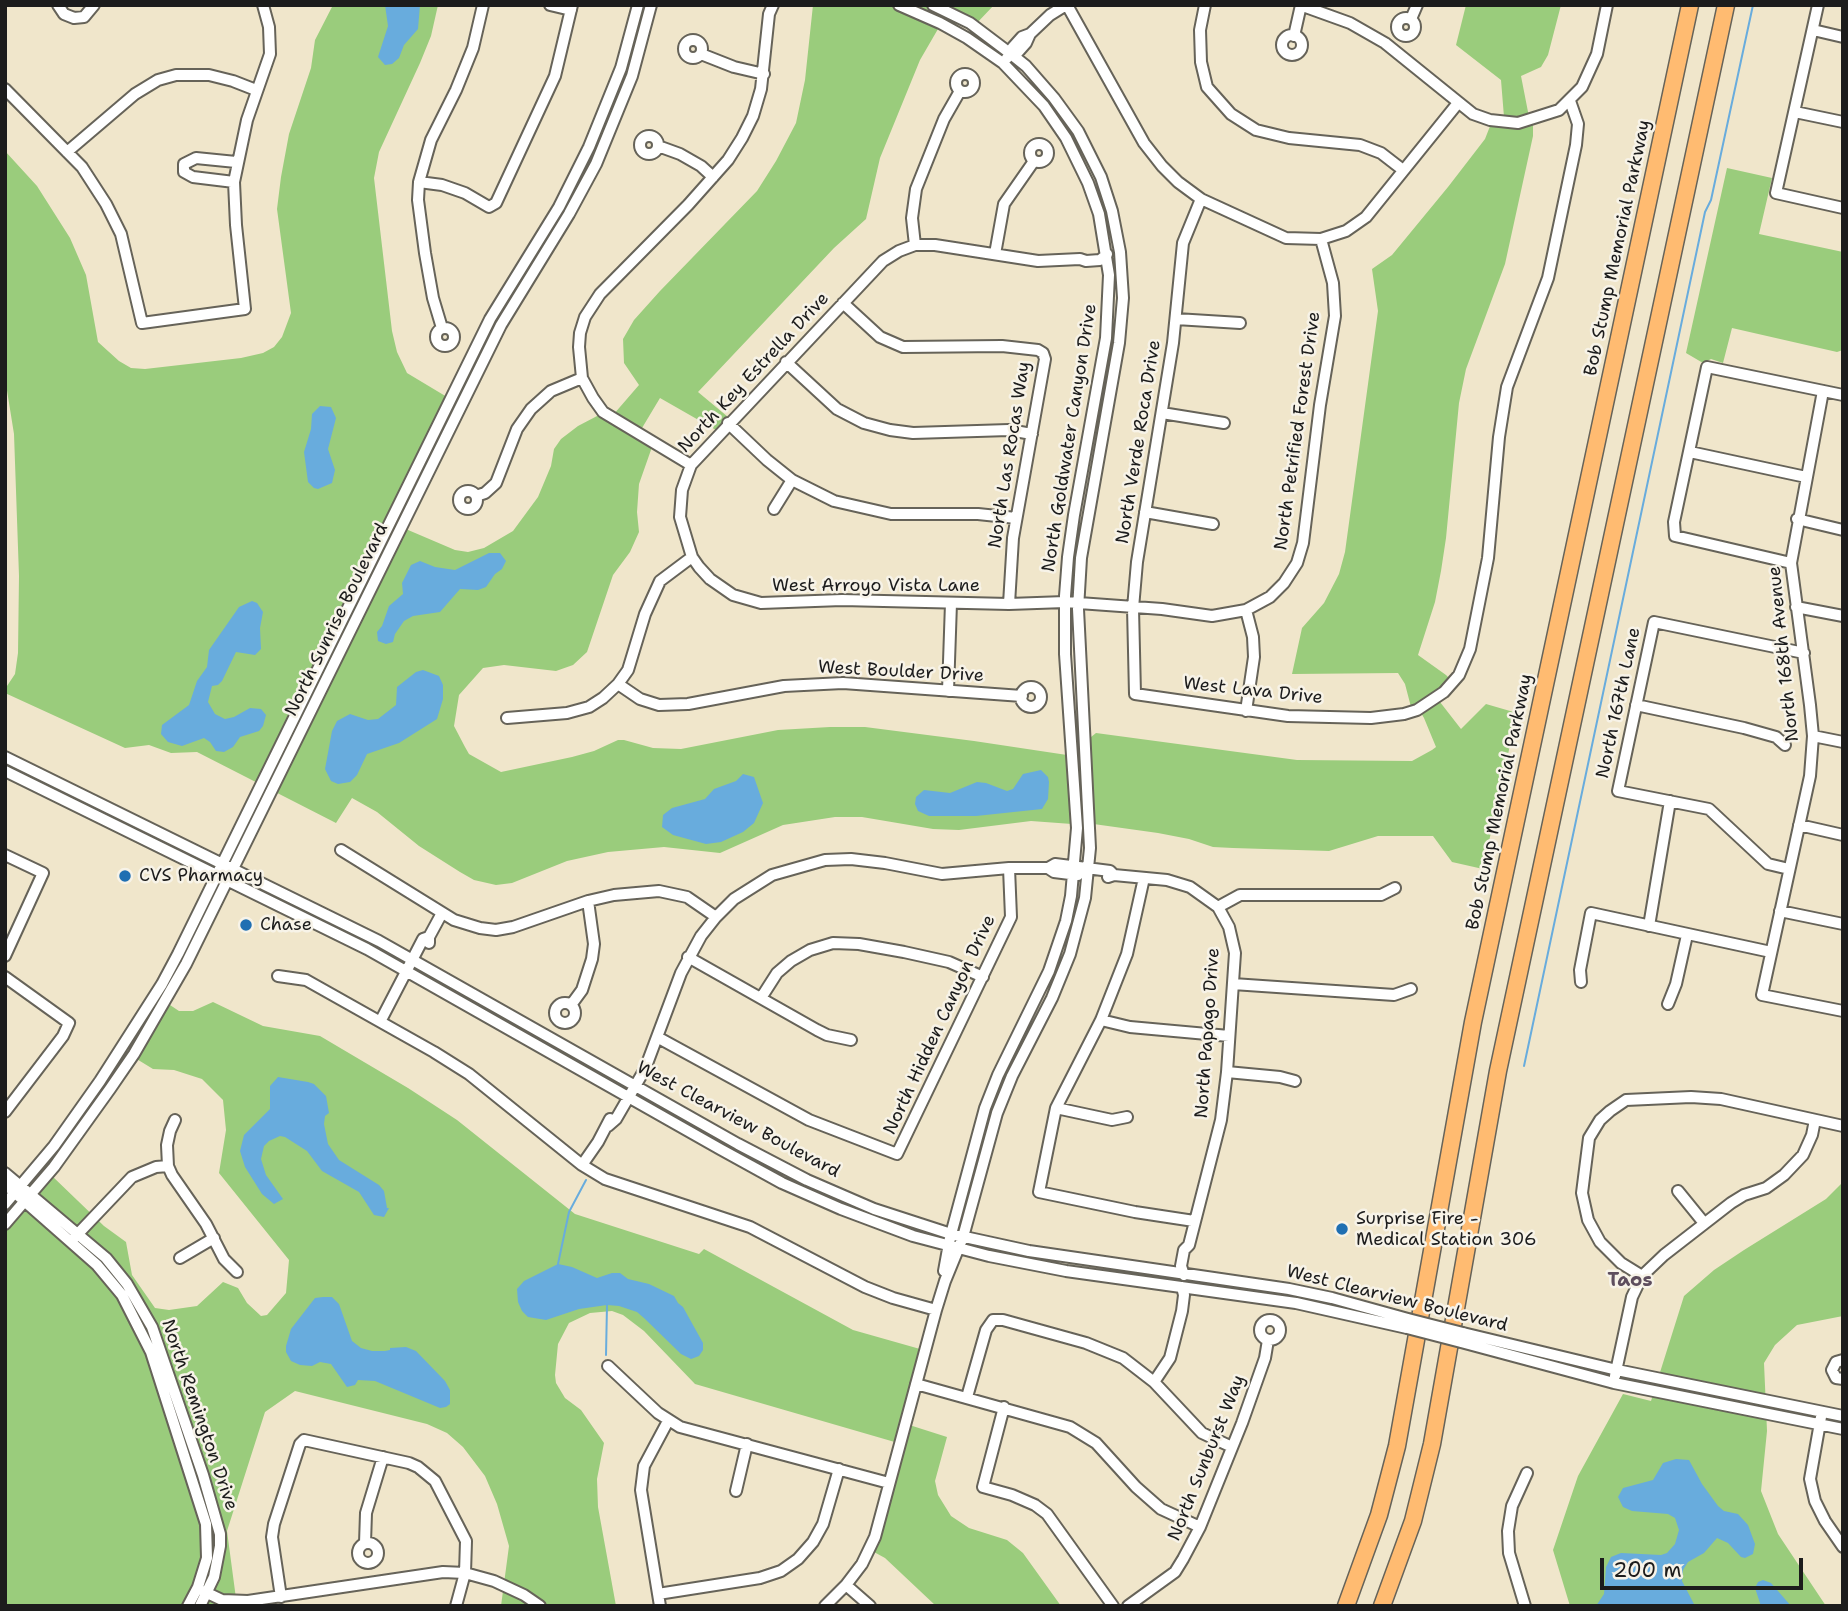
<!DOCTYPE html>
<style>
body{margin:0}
#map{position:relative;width:1848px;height:1611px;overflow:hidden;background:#f0e6cb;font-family:"Shantell Sans",sans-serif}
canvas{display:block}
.frame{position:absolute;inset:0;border:7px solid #1c1c1c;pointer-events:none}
.scale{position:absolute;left:1600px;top:1558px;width:203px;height:32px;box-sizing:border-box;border:4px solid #1c1c1c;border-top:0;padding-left:9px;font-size:21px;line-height:24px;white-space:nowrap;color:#1c1c1c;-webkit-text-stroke:5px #f7f3e8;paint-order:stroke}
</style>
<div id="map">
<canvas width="1848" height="1611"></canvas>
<div class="frame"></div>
<div class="scale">200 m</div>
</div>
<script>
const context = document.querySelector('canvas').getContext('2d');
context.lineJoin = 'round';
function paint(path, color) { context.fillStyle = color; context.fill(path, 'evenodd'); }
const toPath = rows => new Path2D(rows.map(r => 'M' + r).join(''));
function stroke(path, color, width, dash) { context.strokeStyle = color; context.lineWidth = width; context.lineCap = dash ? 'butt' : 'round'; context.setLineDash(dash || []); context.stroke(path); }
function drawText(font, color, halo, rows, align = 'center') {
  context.font = font + ' "Shantell Sans",sans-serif'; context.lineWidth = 5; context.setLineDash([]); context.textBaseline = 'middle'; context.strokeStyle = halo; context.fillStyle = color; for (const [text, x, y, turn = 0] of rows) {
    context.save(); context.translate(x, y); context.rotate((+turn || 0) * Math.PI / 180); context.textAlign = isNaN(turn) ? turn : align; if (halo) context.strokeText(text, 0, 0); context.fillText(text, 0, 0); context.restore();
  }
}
paint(toPath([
 [333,5,438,5,431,36,420,63,379,152,374,178,392,331,397,352,407,373,447,397,387,521,455,550,468,552,484,548,513,531,538,497,551,466,554,449,561,439,578,426,599,415,607,422,639,385,624,363,623,339,634,320,660,291,757,191,776,161,796,123,805,80,813,5,994,5,976,24,949,10,920,60,880,158,866,219,834,248,698,392,728,417,716,430,660,398,636,438,652,447,639,484,637,512,639,532,630,552,613,575,587,652,573,665,556,671,504,665,483,668,459,695,454,726,465,747,469,754,501,772,572,757,594,751,618,740,624,740,653,748,681,749,778,730,830,727,865,727,974,741,1067,755,1088,756,1086,741,1096,733,1297,760,1412,761,1432,750,1436,747,1424,718,1417,706,1411,707,1405,684,1398,673,1292,674,1302,628,1324,603,1339,574,1345,552,1378,311,1372,269,1392,255,1448,187,1485,139,1494,116,1504,117,1501,80,1456,45,1466,5,1561,5,1548,55,1541,67,1521,76,1529,117,1533,126,1533,136,1505,264,1466,369,1459,403,1446,538,1441,571,1435,602,1418,655,1446,675,1456,685,1440,702,1461,729,1486,704,1517,713,1483,869,1452,862,1433,836,1378,836,1329,851,1233,848,1213,847,1189,839,1158,833,1072,821,1072,824,1031,821,959,830,933,829,862,817,835,817,783,825,720,853,664,847,608,852,567,861,512,883,496,885,474,880,460,872,419,846,377,812,352,798,336,823,197,752,171,753,149,745,125,748,5,693,5,689,15,674,18,653,19,576,14,434,5,378,5,151,37,186,70,238,86,275,98,342,119,361,131,368,145,369,241,358,263,353,274,347,282,337,291,313,277,209,281,177,289,134,311,68,315,40],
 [1727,168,1772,178,1759,234,1843,252,1843,350,1837,352,1732,328,1723,363,1711,359,1703,363,1686,353],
 [213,1002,263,1026,320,1036,408,1088,457,1120,575,1214,699,1254,704,1249,853,1330,920,1349,900,1422,947,1437,935,1481,938,1495,951,1516,969,1528,1007,1540,1023,1553,1061,1606,936,1606,885,1558,874,1552,883,1530,905,1445,695,1384,644,1331,623,1315,612,1311,590,1313,569,1323,558,1344,555,1375,556,1383,565,1398,581,1410,604,1443,597,1479,598,1507,616,1606,501,1606,509,1546,497,1504,485,1476,463,1447,447,1433,427,1424,295,1391,265,1412,227,1531,237,1606,5,1606,5,1228,51,1175,104,1226,126,1242,132,1275,155,1308,169,1310,197,1306,223,1282,238,1288,247,1303,261,1316,267,1315,286,1293,289,1260,219,1173,226,1130,223,1100,202,1079,174,1070,153,1069,135,1058,170,1005,179,1011,193,1011],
 [1843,1182,1843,1316,1797,1325,1775,1345,1764,1363,1767,1431,1761,1491,1778,1534,1826,1606,1570,1606,1553,1550,1578,1476,1623,1394,1651,1401,1684,1296,1714,1270,1744,1250,1826,1199]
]), '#9acc7c');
paint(toPath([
 [385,5,420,5,418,29,404,45,399,58,392,64,385,65,378,57,388,26],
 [320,406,331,407,336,418,328,449,335,470,332,483,318,489,314,488,308,482,304,452,311,429,312,414],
 [489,553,500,553,506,561,502,569,495,574,486,587,478,590,460,589,440,612,413,616,404,621,395,634,393,642,386,644,378,641,377,632,382,626,389,606,403,594,402,583,411,565,420,561,435,567,455,570],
 [252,601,257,603,263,612,260,628,261,649,255,655,236,652,222,681,218,685,212,686,208,702,215,714,225,719,234,717,250,708,261,709,266,715,263,726,259,731,240,737,233,747,224,752,216,751,210,742,204,738,182,746,168,742,161,734,162,725,189,705,197,681,207,667,209,650,239,607],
 [423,670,439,676,443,685,443,699,437,719,399,743,367,754,357,775,350,782,338,784,331,781,325,769,332,731,337,721,350,714,368,720,378,719,396,705,397,687,416,672],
 [1041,770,1048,777,1049,782,1048,799,1042,809,976,816,929,816,918,811,915,804,916,797,924,790,950,793,977,782,986,783,1007,791,1013,789,1023,774],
 [743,774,754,777,763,803,754,823,743,832,721,842,706,844,673,835,662,827,663,815,672,808,705,799,714,789,736,781],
 [278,1077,308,1082,314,1084,326,1096,329,1113,325,1116,324,1124,328,1144,339,1160,379,1185,384,1191,387,1208,389,1208,384,1217,374,1215,359,1192,322,1171,307,1151,285,1137,280,1136,269,1141,264,1146,261,1159,266,1175,283,1199,274,1204,262,1194,245,1167,240,1151,244,1135,270,1109,270,1086],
 [558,1264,572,1267,597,1278,612,1273,620,1273,628,1279,649,1284,674,1296,678,1303,683,1307,703,1343,703,1350,699,1356,691,1359,681,1354,644,1318,637,1312,619,1306,607,1305,579,1309,546,1320,528,1317,522,1311,518,1302,517,1289,524,1281],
 [323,1297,332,1297,339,1304,352,1341,361,1348,372,1351,385,1351,390,1350,390,1348,406,1347,416,1351,445,1381,450,1390,450,1404,446,1407,440,1408,375,1381,358,1380,355,1385,347,1387,331,1364,320,1362,312,1366,300,1365,291,1361,286,1352,286,1346,291,1329,315,1298],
 [1676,1459,1689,1460,1702,1484,1718,1506,1724,1511,1738,1514,1748,1525,1755,1544,1753,1554,1745,1558,1741,1557,1728,1543,1717,1538,1704,1553,1688,1562,1683,1570,1682,1581,1695,1606,1596,1606,1604,1594,1606,1567,1611,1557,1621,1553,1661,1555,1667,1553,1675,1544,1679,1530,1675,1518,1668,1514,1632,1511,1623,1507,1618,1497,1623,1488,1653,1480,1663,1463],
 [1763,1580,1771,1583,1791,1606,1761,1606,1755,1588,1758,1582]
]), '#68acdd');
stroke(toPath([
 [1524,1066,1705,212,1711,200,1753,5],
 [558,1264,569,1212,586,1180],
 [606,1355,607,1305]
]), '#68acdd', 2);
const minor = toPath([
 [58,5,64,14,74,18,84,17,94,5],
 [550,5,571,10],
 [899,5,940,23,967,38,1003,63,1044,106,1066,138,1088,183,1099,214,1109,275,1106,338,1074,515,1068,557,1065,596,1065,654,1077,828,1071,896,1066,921,1049,971,998,1075,985,1108,950,1238,944,1271],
 [1067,5,1144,143,1162,166,1178,182,1201,199,1286,238,1321,239,1346,231,1366,217,1458,103],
 [1205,5,1200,30,1201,62,1207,87,1231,114,1256,130,1289,138,1360,145,1381,153,1403,170],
 [1300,5,1350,23,1385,43,1473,114,1490,120,1518,123,1559,110,1582,87,1597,54,1607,5],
 [1818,5,1776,193,1843,208],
 '1397 27a9 9 0 1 1 18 0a9 9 0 1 1-18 0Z',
 [1411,19,1417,5],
 [1813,30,1843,37],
 '1282 45a10 10 0 1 1 20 0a10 10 0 1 1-20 0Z',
 [1294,36,1301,5],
 '684 49a9 9 0 1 1 18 0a9 9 0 1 1-18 0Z',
 [701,54,734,67,764,74],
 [1011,54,1018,52,1026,43,1030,34],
 [1007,58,1013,47,1022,37,1030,34,1050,15,1066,5],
 '956 83a9 9 0 1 1 18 0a9 9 0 1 1-18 0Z',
 [5,89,82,167,106,204,121,234,142,323,245,309,236,225,234,182,247,120,270,54,269,27,263,5],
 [1795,112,1843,122],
 '640 145a9 9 0 1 1 18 0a9 9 0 1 1-18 0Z',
 '1030 153a9 9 0 1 1 18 0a9 9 0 1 1-18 0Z',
 [658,146,680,154,701,166,713,177],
 [67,152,135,94,158,80,176,75,209,75,233,81,256,90],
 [234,182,193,177,184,172,184,164,196,158,236,162],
 [419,182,442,185,465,193,489,207,496,203,555,76,572,5],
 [1201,199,1183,243,1173,343,1137,562,1133,608,1135,694,1288,716,1371,718,1404,714,1417,710,1444,692,1459,675,1470,649,1488,558,1499,437,1507,387,1548,278,1576,145,1578,124,1570,101],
 [915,245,912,218,916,189,944,119,960,91],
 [995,254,1004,204,1034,161],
 [1107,254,1100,260,1086,261,1080,259,1038,261,935,245,915,245,899,251,883,261,691,465,682,490,680,517,692,557,699,567,710,579,733,595,761,603,842,600,1009,604,1065,602,1162,609,1212,616,1246,610,1270,597,1284,583,1297,563,1303,543,1320,405,1335,316,1333,283,1321,239],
 [843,303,880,337,903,347,1002,346,1038,350,1043,353,1045,359,1013,538,1009,604],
 [1176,319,1240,323],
 '436 337a9 9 0 1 1 18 0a9 9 0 1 1-18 0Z',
 [442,328,433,298,425,253,418,200,419,182,431,140,456,90,473,48,483,5],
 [786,362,837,409,864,423,890,430,913,433,1009,430,1032,434],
 [1823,391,1791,563,1810,705,1813,736,1810,776,1762,995,1843,1011],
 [1162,413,1224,423],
 [728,423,767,460,792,480,834,501,891,514,978,514,1016,518],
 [1690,452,1806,477],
 [691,465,603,412,593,398,582,378,579,347,580,333,585,317,600,294,688,205,728,160,742,138,753,116,761,89,769,14,773,5],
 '459 500a9 9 0 1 1 18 0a9 9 0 1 1-18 0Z',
 [476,496,485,493,496,483,517,429,531,409,551,391,582,378],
 [774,509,792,480],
 [1145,512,1213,524],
 [1797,519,1843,530],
 [1791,563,1675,536,1674,522,1707,367,1843,395],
 [1796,607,1843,616],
 [1246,610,1253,637,1254,657,1246,711],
 [618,684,640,699,659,705,688,704,784,686,843,683,1022,696],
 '1021 697a10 10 0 1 1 20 0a10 10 0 1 1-20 0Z',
 [948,691,951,603],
 [1636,705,1744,728,1776,737,1785,745],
 [507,718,567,713,589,707,603,698,618,684,628,670,645,614,660,581,692,557],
 [1813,736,1843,742],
 [5,757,379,941,738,1144,807,1180,874,1209,951,1234,1029,1251,1289,1289,1332,1298,1408,1319],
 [5,771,367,949,720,1149,782,1183,841,1209,913,1236,989,1256,1066,1271,1296,1303,1407,1328],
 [1799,825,1843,835],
 [341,850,454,920,480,928,496,930,513,927,588,901,614,895,659,891,687,897,716,917],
 [5,855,43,873,5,956],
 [1048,868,1054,872,1078,875],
 [1789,869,1768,864,1709,809,1618,791,1654,622,1804,653],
 [1108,877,1114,875,1167,880,1190,887,1218,907,1229,927,1235,953,1227,1072,1221,1120,1189,1245,1184,1250,1181,1266,1184,1275],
 [1144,878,1127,954,1101,1020,1056,1108,1039,1192,1135,1212,1194,1221],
 [1218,907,1240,895,1381,895,1395,888],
 [1780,911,1843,924],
 [1649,926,1670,801],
 [429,943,429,937,442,913],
 [688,957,817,1030,827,1035,851,1040],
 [278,976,306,980,434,1052,469,1074,582,1165,605,1179,750,1227,865,1287,893,1298,936,1310],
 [5,977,69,1023,63,1036,5,1112],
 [1581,982,1580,970,1591,913,1771,952],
 [1233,984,1394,995,1411,989],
 [761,998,777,973,791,961,810,950,833,943,859,944,904,952,949,962,983,977],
 '555 1013a10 10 0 1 1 20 0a10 10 0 1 1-20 0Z',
 [1668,1004,1676,984,1687,935],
 [571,1005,582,990,592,959,594,944,588,901],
 [381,1020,423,939,429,937],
 [1101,1020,1130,1027,1229,1036],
 [657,1037,809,1120,897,1154,1011,917,1009,868],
 [1227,1072,1280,1077,1295,1081],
 [1056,1108,1112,1120,1127,1117],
 [175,1120,170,1131,167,1145,168,1166,172,1175,206,1224,224,1259,237,1272],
 [608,1126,616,1119,645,1069,681,973,701,936,716,917,734,899,772,875,825,860,851,859,885,863,942,874,1009,868,1048,868,1055,864,1110,871,1114,875],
 [582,1165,598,1142,610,1119],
 [5,1173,106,1258,127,1284,152,1327,203,1475,220,1534,220,1546,214,1577,200,1606],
 [5,1184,97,1265,122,1295,151,1352,206,1524,207,1558,198,1587,188,1606],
 [1678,1191,1704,1223],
 [5,1204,54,1146,100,1081,162,984,178,954,490,319,559,207,589,147,621,68,638,5],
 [5,1224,54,1167,110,1089,134,1054,186,964,501,325,569,214,596,164,632,76,651,5],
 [73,1239,132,1177,156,1167,168,1166],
 [180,1258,214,1238],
 [1642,1276,1621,1263,1600,1242,1588,1220,1582,1193,1589,1138,1600,1120,1610,1111,1626,1100,1691,1097,1721,1099,1843,1126],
 '1260 1330a10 10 0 1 1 20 0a10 10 0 1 1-20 0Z',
 [1463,1333,1617,1370,1843,1416],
 [1461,1342,1614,1383,1843,1429],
 [1843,1360,1836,1362,1832,1370,1836,1378,1843,1379],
 [608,1366,658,1413,680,1427,889,1483],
 [1615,1376,1632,1297,1642,1276,1664,1255,1731,1203,1744,1195,1766,1188,1784,1175,1803,1155,1812,1135,1815,1120],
 [1154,1382,1170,1358,1182,1311,1184,1295,1182,1287],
 [916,1384,1070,1427,1096,1443,1136,1487,1161,1509,1200,1527],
 [967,1397,986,1330,993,1320,1003,1320,1086,1343,1123,1358,1154,1382,1202,1433,1232,1447],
 [1004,1407,983,1487,1012,1495,1035,1505,1047,1514,1113,1606],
 [1821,1417,1810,1479,1815,1501,1825,1521,1843,1547],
 [736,1491,747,1444],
 [365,1543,366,1513,383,1457],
 '358 1553a10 10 0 1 1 20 0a10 10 0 1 1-20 0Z',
 [846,1585,870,1606],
 [203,1591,222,1600,248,1601,443,1572,465,1573,494,1581,524,1595,540,1606],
 [658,1594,760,1578,781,1571,798,1559,813,1542,823,1524,839,1469],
 [281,1597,272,1537,274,1524,300,1444,304,1440,409,1463,418,1467,435,1481,466,1541,465,1573,456,1606],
 [660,1606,641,1490,644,1466,668,1421],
 [825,1606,846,1585,862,1564,875,1537,936,1310,945,1281,963,1237,997,1113,1012,1076,1052,998,1070,954,1085,898,1090,848,1078,609,1081,558,1119,343,1123,298,1120,252,1112,211,1101,177,1078,131,1054,98,1026,66,1011,54,970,23,933,5],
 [1128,1606,1175,1572,1183,1559,1200,1527,1242,1423,1265,1358,1268,1340],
 [1525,1606,1509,1553,1508,1531,1512,1506,1527,1473]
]);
const highway = toPath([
 [1346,1606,1379,1515,1397,1446,1473,1022,1690,5],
 [1382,1606,1413,1521,1432,1444,1498,1071,1726,5]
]);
stroke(minor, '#666359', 14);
stroke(highway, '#666359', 19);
stroke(minor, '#fff', 10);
stroke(highway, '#ffbb71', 16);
const minorBridge = toPath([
 [1408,1319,1463,1333],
 [1407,1328,1461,1342]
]);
stroke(minorBridge, '#666359', 14, []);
stroke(minorBridge, '#fff', 10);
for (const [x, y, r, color] of [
 [125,876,7,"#1f6fb2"],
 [246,925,7,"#1f6fb2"],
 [1342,1229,7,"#1f6fb2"]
]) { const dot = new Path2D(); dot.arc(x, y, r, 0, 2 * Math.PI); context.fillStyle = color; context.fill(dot); stroke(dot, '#f7f3e8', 2.5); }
drawText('18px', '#1c1c1c', '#f7f3e8', [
 ["Bob Stump Memorial Parkway",1618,248,-78],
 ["North Key Estrella Drive",754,373,-47],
 ["North Petrified Forest Drive",1298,431,-82],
 ["North Goldwater Canyon Drive",1070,438,-81],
 ["North Verde Roca Drive",1139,442,-81],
 ["North Las Rocas Way",1010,455,-81],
 ["West Arroyo Vista Lane",876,586],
 ["North Sunrise Boulevard",337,620,-64],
 ["North 168th Avenue",1784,654,-96],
 ["West Boulder Drive",901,672,3],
 ["West Lava Drive",1253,691,6],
 ["North 167th Lane",1619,703,-78],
 ["Bob Stump Memorial Parkway",1500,802,-78],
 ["North Hidden Canyon Drive",940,1025,-65],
 ["North Papago Drive",1208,1033,-86],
 ["West Clearview Boulevard",738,1120,28],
 ["West Clearview Boulevard",1397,1299,14],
 ["North Remington Drive",199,1415,71],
 ["North Sunburst Way",1207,1458,-68]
]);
drawText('18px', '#1c1c1c', '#f7f3e8', [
 ["CVS Pharmacy",139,876],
 ["Chase",260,925],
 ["Surprise Fire -",1356,1219],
 ["Medical Station 306",1356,1240]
], 'left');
drawText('bold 19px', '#5e4e5e', '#f7f3e8', [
 ["Taos",1630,1281]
]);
</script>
